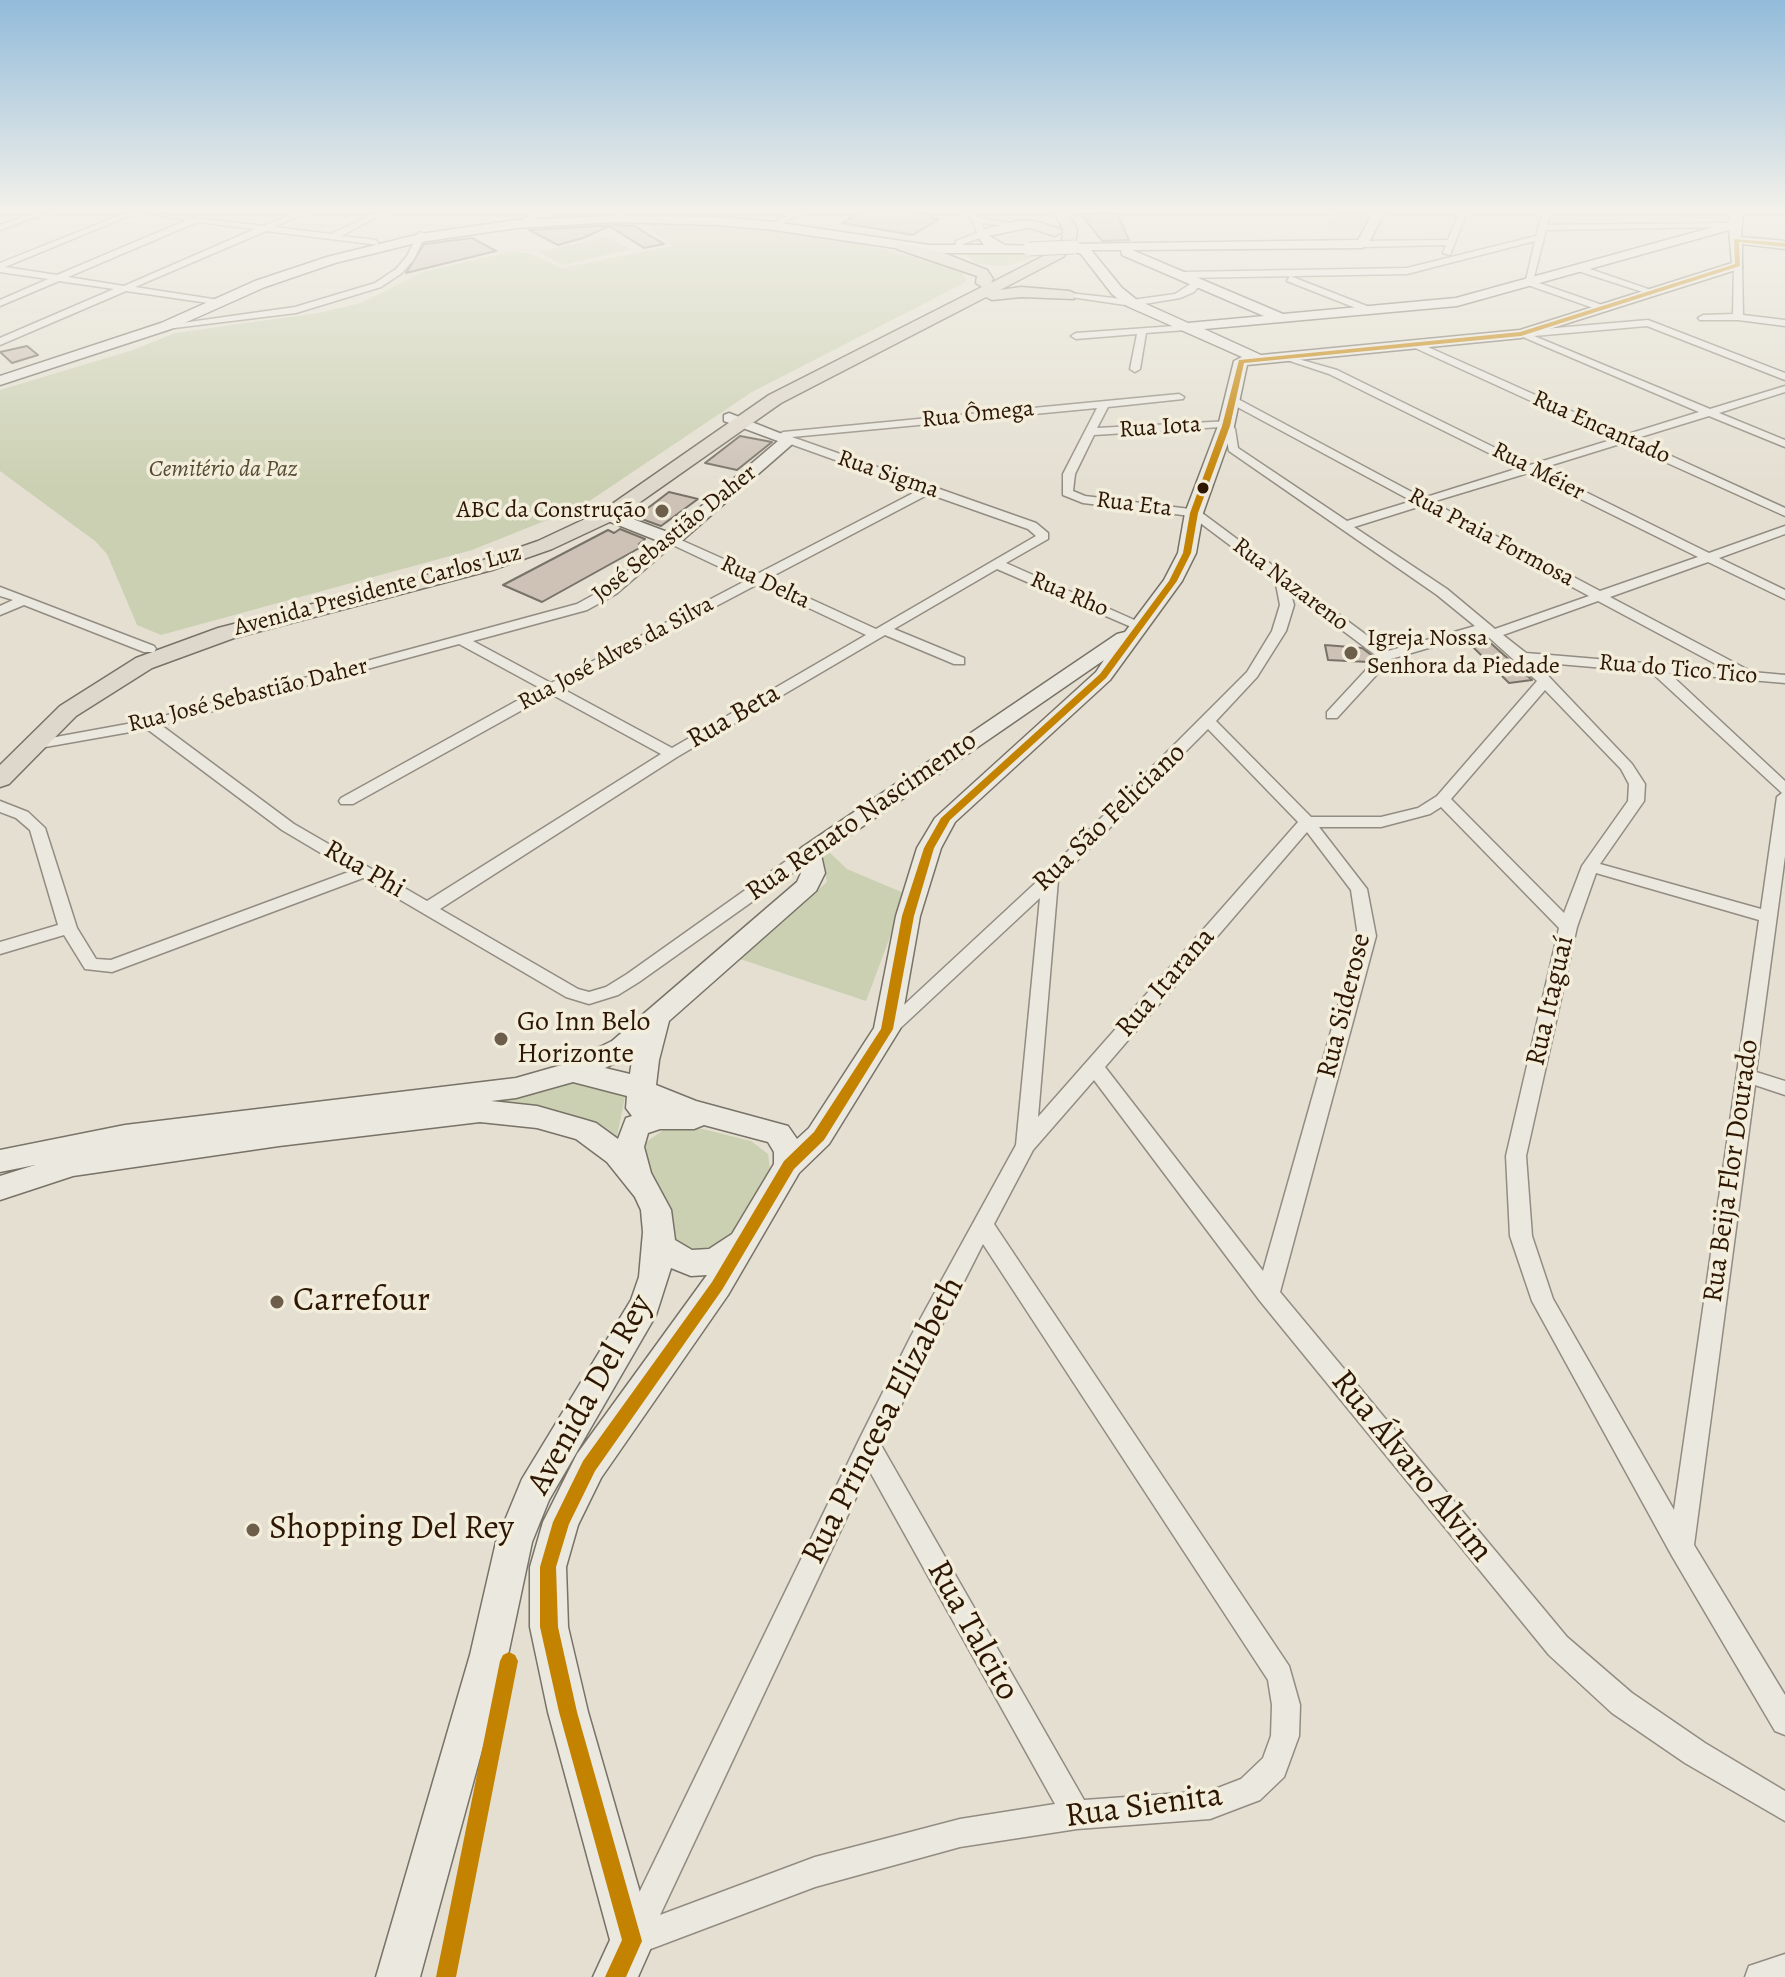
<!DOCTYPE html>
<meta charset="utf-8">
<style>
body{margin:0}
canvas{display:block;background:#e4dfd1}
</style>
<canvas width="1785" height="1977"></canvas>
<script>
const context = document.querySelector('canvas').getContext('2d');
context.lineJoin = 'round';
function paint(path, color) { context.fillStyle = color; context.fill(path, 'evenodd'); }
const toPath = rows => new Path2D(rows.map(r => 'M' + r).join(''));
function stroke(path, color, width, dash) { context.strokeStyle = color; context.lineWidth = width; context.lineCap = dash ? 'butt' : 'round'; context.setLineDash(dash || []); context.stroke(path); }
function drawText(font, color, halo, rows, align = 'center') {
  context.font = font + ' Alegreya,serif'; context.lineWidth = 7; context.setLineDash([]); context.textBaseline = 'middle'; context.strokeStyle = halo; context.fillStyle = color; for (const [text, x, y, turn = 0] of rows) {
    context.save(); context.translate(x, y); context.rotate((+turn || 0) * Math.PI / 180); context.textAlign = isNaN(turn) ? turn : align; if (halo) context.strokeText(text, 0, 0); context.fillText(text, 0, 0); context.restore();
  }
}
paint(toPath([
 [1335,212,1375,212,1365,230,1325,230],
 [643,223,721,224,853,242,946,265,964,274,966,282,752,392,582,506,472,550,161,635,137,625,107,554,95,541,0,471,0,390,133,350,175,333,318,313,361,303,423,272,509,252,528,253,562,268,673,246],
 [606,237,631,249,563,265,539,252],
 [1035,252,1028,259,1006,266,978,264,966,256,971,253],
 [827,850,847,869,906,894,866,1001,740,959,827,882,821,857],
 [578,1081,625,1097,615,1146,492,1107,501,1098,556,1083],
 [666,1128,703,1129,751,1141,768,1154,771,1178,718,1251,700,1255,680,1247,636,1161,642,1145]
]), '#cbd0b2');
const building = toPath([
 [862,212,915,212,935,215,930,218,939,219,913,235,842,223,862,212],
 [1117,213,1129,240,1102,241,1081,214,1117,213],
 [615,225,634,226,664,244,644,248,609,226,583,238,558,245,529,230,615,225],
 [472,238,496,251,406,273,424,244,472,238],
 [27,346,38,355,12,363,0,352,27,346],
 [740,436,772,442,737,470,705,463,740,436],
 [669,492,698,499,661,526,636,517,669,492],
 [620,529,645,539,639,544,643,546,542,602,503,585,608,530,614,533,620,529],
 [1486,639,1532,680,1509,683,1468,642,1486,639],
 [1325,645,1362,648,1374,657,1369,662,1328,660,1325,645]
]);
paint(building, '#cec2b6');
stroke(building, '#787267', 2);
const street = toPath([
 [38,212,48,212,0,230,0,225,38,212],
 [128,212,138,212,5,267,57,275,187,220,140,212,264,226,296,212,306,212,274,227,331,234,377,212,386,212,341,236,376,240,379,245,266,231,135,287,219,300,222,305,126,291,0,345,0,338,114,289,59,281,0,306,0,300,48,279,0,272,0,263,128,212],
 [197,222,255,229,124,286,68,277,197,222],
 [537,212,546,212,520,226,513,224,537,212],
 [616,212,624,212,618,221,612,221,616,212],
 [791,212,800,212,777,228,771,228,771,224,791,212],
 [964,212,972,212,979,218,1021,225,1017,227,982,223,985,236,963,244,960,250,956,247,956,241,977,233,973,221,964,212],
 [1459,212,1467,212,1450,255,1443,253,1446,245,1362,247,1358,244,1362,241,1448,240,1459,212],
 [1543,212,1551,212,1547,225,1726,223,1730,225,1726,227,1546,230,1533,281,1605,306,1602,311,1525,284,1535,241,1407,274,1184,278,1180,275,1184,272,1407,268,1536,236,1543,212],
 [419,232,426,234,414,259,402,273,381,287,296,313,166,329,161,326,295,307,375,283,396,269,407,256,419,232],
 [1738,262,1742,265,1743,315,1785,320,1785,326,1738,320,1700,320,1698,318,1703,315,1733,314,1734,265,1738,262],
 [1575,266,1581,266,1657,292,1649,294,1575,270,1575,266],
 [1290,276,1372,308,1374,310,1366,312,1287,281,1290,276],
 [1198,279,1202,282,1194,292,1180,298,1132,306,1064,296,1069,293,1132,300,1175,294,1198,279],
 [1648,320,1785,373,1785,380,1647,326,1534,336,1710,409,1785,386,1785,392,1719,413,1785,440,1785,447,1709,416,1634,439,1785,508,1785,516,1623,443,1539,469,1709,553,1785,526,1785,534,1719,558,1785,590,1785,599,1708,562,1610,597,1752,672,1785,675,1785,683,1669,673,1785,781,1785,856,1756,1072,1785,1081,1785,1095,1755,1085,1694,1545,1785,1695,1785,1735,1775,1731,1672,1556,1532,1301,1510,1236,1506,1156,1559,928,1441,807,1430,814,1381,827,1319,827,1367,889,1376,936,1280,1292,1567,1637,1632,1693,1705,1743,1785,1791,1785,1821,1685,1763,1612,1713,1549,1655,1260,1301,1094,1080,1033,1150,994,1224,1289,1666,1300,1705,1299,1736,1284,1777,1260,1800,1210,1819,1077,1829,960,1847,815,1887,632,1956,621,1952,617,1941,621,1930,860,1438,911,1336,1016,1145,1040,898,894,1034,887,1036,878,1029,1044,875,1247,672,1272,631,1280,605,1275,579,1191,516,1083,503,1063,495,1063,474,1097,408,792,437,1036,523,1048,533,1048,539,1006,563,1148,626,1141,630,1136,629,997,569,894,629,964,658,964,664,954,664,885,635,677,757,440,909,578,989,589,992,606,987,627,974,803,849,815,849,817,853,815,857,639,982,618,995,589,1004,566,997,363,878,112,972,85,969,64,935,0,954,0,942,58,925,30,830,16,818,0,812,0,801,28,812,45,828,77,928,96,959,111,960,351,871,282,830,147,729,34,749,27,745,34,741,149,720,577,604,606,588,672,536,757,574,919,490,785,442,785,438,778,435,783,432,1179,394,1184,397,1183,399,1108,407,1097,428,1230,421,1235,429,1238,448,1347,521,1412,501,1228,402,1228,398,1236,398,1423,498,1519,468,1329,374,1284,359,1284,355,1337,370,1530,465,1614,439,1413,347,1413,343,1419,343,1625,435,1699,412,1516,334,1521,331,1648,320],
 [1221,427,1225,430,1229,451,1437,595,1475,626,1388,651,1198,510,1085,496,1073,491,1075,474,1094,435,1221,427],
 [1528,473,1698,557,1600,591,1432,502,1528,473],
 [929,494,1028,529,1036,536,876,629,767,579,929,494],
 [1421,506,1589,596,1495,629,1447,589,1354,527,1421,506],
 [673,545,747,580,551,683,473,641,587,610,616,594,673,545],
 [758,584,866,635,672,748,561,688,758,584],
 [1290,591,1378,657,1327,712,1327,718,1337,718,1391,659,1483,632,1537,681,1437,796,1418,808,1381,817,1311,817,1216,721,1257,677,1286,631,1294,605,1290,591],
 [1598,601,1727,670,1526,653,1503,635,1598,601],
 [459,644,540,688,341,798,339,801,341,804,353,804,551,694,661,754,427,901,294,824,161,725,459,644],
 [1535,662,1651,672,1782,793,1777,797,1761,909,1600,864,1644,801,1645,784,1632,764,1535,662],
 [1545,690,1621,769,1629,784,1628,801,1582,866,1564,913,1451,799,1545,690],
 [1208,729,1298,822,1038,1117,1058,880,1208,729],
 [1307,832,1351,890,1358,936,1263,1271,1105,1067,1307,832],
 [1596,873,1759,920,1674,1510,1553,1299,1532,1236,1526,1156,1577,927,1596,873],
 [983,1244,1268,1680,1272,1705,1271,1736,1263,1758,1241,1779,1210,1791,1084,1800,881,1445,983,1244],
 [869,1470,1055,1804,960,1819,815,1857,660,1915,869,1470],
 [1189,325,1191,327,1186,330,1146,333,1140,369,1135,372,1130,369,1137,334,1076,339,1071,336,1076,333,1189,325],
 [0,587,154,646,156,649,154,652,144,652,24,605,0,615,0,606,13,600,0,596,0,587],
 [1785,1954,1785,1977,1745,1977,1749,1966,1785,1954]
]);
const secondary = toPath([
 [1374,212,1385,212,1368,244,1362,248,1132,250,1283,314,1456,298,1728,223,1732,212,1743,212,1741,237,1785,241,1785,249,1742,244,1742,268,1521,338,1247,365,1234,426,1203,513,1196,553,1182,581,1110,680,955,822,941,848,920,916,900,1029,829,1144,799,1173,728,1295,601,1478,578,1525,566,1567,568,1627,588,1712,654,1941,638,1977,593,1977,610,1940,548,1712,530,1627,530,1567,543,1522,577,1454,707,1275,691,1276,671,1268,656,1315,549,1500,532,1542,508,1655,420,1977,376,1977,470,1655,496,1542,522,1479,631,1300,639,1277,643,1232,641,1210,635,1197,607,1162,576,1139,537,1128,480,1122,279,1146,73,1176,0,1200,0,1176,35,1165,0,1172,0,1150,125,1125,516,1078,565,1064,612,1041,797,882,801,873,797,853,801,848,1117,634,1125,632,1164,580,1178,553,1185,513,1218,426,1234,361,1242,357,1127,306,1112,294,1081,254,1070,250,1070,244,1358,240,1374,212],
 [1729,230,1732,263,1520,330,1261,355,1204,329,1457,306,1729,230],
 [1091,250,1121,250,1122,255,1264,316,1188,323,1137,300,1122,288,1091,250],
 [1104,660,1096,672,935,818,917,848,896,916,874,1028,809,1128,797,1139,788,1126,696,1101,656,1085,659,1060,669,1021,816,891,825,873,821,855,1104,660],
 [633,1053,630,1074,605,1068,632,1055,633,1053],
 [573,1082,627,1096,626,1108,632,1116,626,1118,618,1139,596,1123,586,1120,537,1106,491,1101,516,1098,573,1082],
 [704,1125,768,1142,774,1152,774,1164,732,1234,709,1249,692,1250,675,1240,671,1210,651,1173,644,1147,648,1133,660,1129,694,1129,704,1125],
 [615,216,718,217,774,222,929,245,984,245,976,234,978,231,1017,221,1035,221,1041,225,989,236,1005,245,1033,246,1033,252,1029,253,929,253,774,230,718,225,615,222,517,228,420,242,335,263,265,287,171,329,0,385,0,376,161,323,255,281,327,257,420,234,517,220,615,216],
 [729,413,797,440,678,544,666,544,603,519,600,515,603,511,609,510,670,533,778,441,724,421,724,415,729,413]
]);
const primary = toPath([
 [1054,212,1067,212,1077,229,1075,245,1063,257,1000,290,1021,287,1069,291,1074,293,1074,299,1021,297,992,300,986,297,781,403,616,519,552,549,492,570,234,638,152,668,76,716,9,784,0,787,0,765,60,706,136,658,218,628,478,562,538,541,602,511,769,395,982,287,976,283,977,276,897,249,897,243,941,252,987,270,993,279,991,283,1053,251,1062,243,1063,229,1054,212],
 [1035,221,1060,229,1062,232,1055,236,1030,228,1030,222,1035,221]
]);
stroke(street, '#938c82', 3);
stroke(secondary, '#787267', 3);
stroke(primary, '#787267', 3);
paint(street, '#ebe8e0');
paint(secondary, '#ebe8e0');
paint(primary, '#ded7cb');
const secondaryBridge = toPath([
 [1029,249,1074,247]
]);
stroke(secondaryBridge, '#787267', 15, []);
stroke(secondaryBridge, '#ebe8e0', 13);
paint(toPath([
 [1734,239,1785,243,1785,247,1739,242,1740,266,1521,336,1244,363,1230,426,1198,513,1191,553,1177,581,1106,678,950,820,934,848,914,916,893,1029,824,1140,794,1169,722,1290,595,1471,569,1524,556,1567,558,1627,577,1712,642,1941,626,1977,605,1977,622,1940,559,1712,540,1627,540,1567,553,1522,583,1461,712,1282,784,1161,814,1132,881,1029,902,916,924,848,941,818,1100,674,1169,581,1183,553,1190,513,1222,426,1239,360,1520,332,1735,264,1734,239],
 [509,1652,515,1655,518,1661,456,1977,436,1977,500,1661,503,1655,509,1652]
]), '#c48201');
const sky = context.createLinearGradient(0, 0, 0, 488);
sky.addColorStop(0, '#92bbda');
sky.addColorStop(0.43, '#f3f1ea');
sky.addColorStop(1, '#f3f1ea00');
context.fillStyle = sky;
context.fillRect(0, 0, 1785, 488);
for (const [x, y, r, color] of [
 [1203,488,7,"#2d1703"],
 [662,511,8,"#6d5d4b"],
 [1351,653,8,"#6d5d4b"],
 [501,1039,8,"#6d5d4b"],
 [277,1302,8,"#6d5d4b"],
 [253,1530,8,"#6d5d4b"]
]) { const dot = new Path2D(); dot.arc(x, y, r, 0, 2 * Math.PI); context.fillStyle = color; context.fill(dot); stroke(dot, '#f3eddc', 3); }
drawText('24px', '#2d1703', '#f3eddc', [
 ["Rua Ômega",978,415,-6],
 ["Rua Iota",1160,428,-4],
 ["Rua Encantado",1601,428,24],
 ["Rua Méier",1538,472,27],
 ["Rua Sigma",888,475,19],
 ["Rua Eta",1134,505,7],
 ["José Sebastião Daher",675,534,-39],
 ["Rua Praia Formosa",1491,538,28],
 ["Rua Delta",765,583,25],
 ["Rua Nazareno",1290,585,37],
 ["Avenida Presidente Carlos Luz",378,591,-15],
 ["Rua Rho",1069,595,23],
 ["Rua José Alves da Silva",616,654,-28],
 ["Rua do Tico Tico",1678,670,5],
 ["Rua José Sebastião Daher",248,696,-14]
]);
drawText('italic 24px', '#564b30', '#f3eddc', [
 ["Cemitério da Paz",223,470]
]);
drawText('24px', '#2d1703', '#f3eddc', [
 ["ABC da Construção",646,511],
 ["Igreja Nossa",1367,639,"left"],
 ["Senhora da Piedade",1367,667,"left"]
], 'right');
drawText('28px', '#2d1703', '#f3eddc', [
 ["Rua Beta",734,717,-30],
 ["Rua Renato Nascimento",862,817,-35],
 ["Rua São Feliciano",1110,818,-44],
 ["Rua Phi",364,870,30],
 ["Rua Itarana",1166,983,-49],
 ["Rua Itaguaí",1551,1001,-77],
 ["Rua Siderose",1345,1006,-76],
 ["Rua Beija Flor Dourado",1732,1171,-82]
]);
drawText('28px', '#2d1703', '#f3eddc', [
 ["Go Inn Belo",517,1023],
 ["Horizonte",517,1055]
], 'left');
drawText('34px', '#2d1703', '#f3eddc', [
 ["Carrefour",293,1302],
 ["Shopping Del Rey",269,1530]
], 'left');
drawText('34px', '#2d1703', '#f3eddc', [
 ["Avenida Del Rey",591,1395,-61],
 ["Rua Princesa Elizabeth",884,1421,-63],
 ["Rua Álvaro Alvim",1411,1467,51],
 ["Rua Talcito",972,1631,61],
 ["Rua Sienita",1144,1807,-8]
]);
</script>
